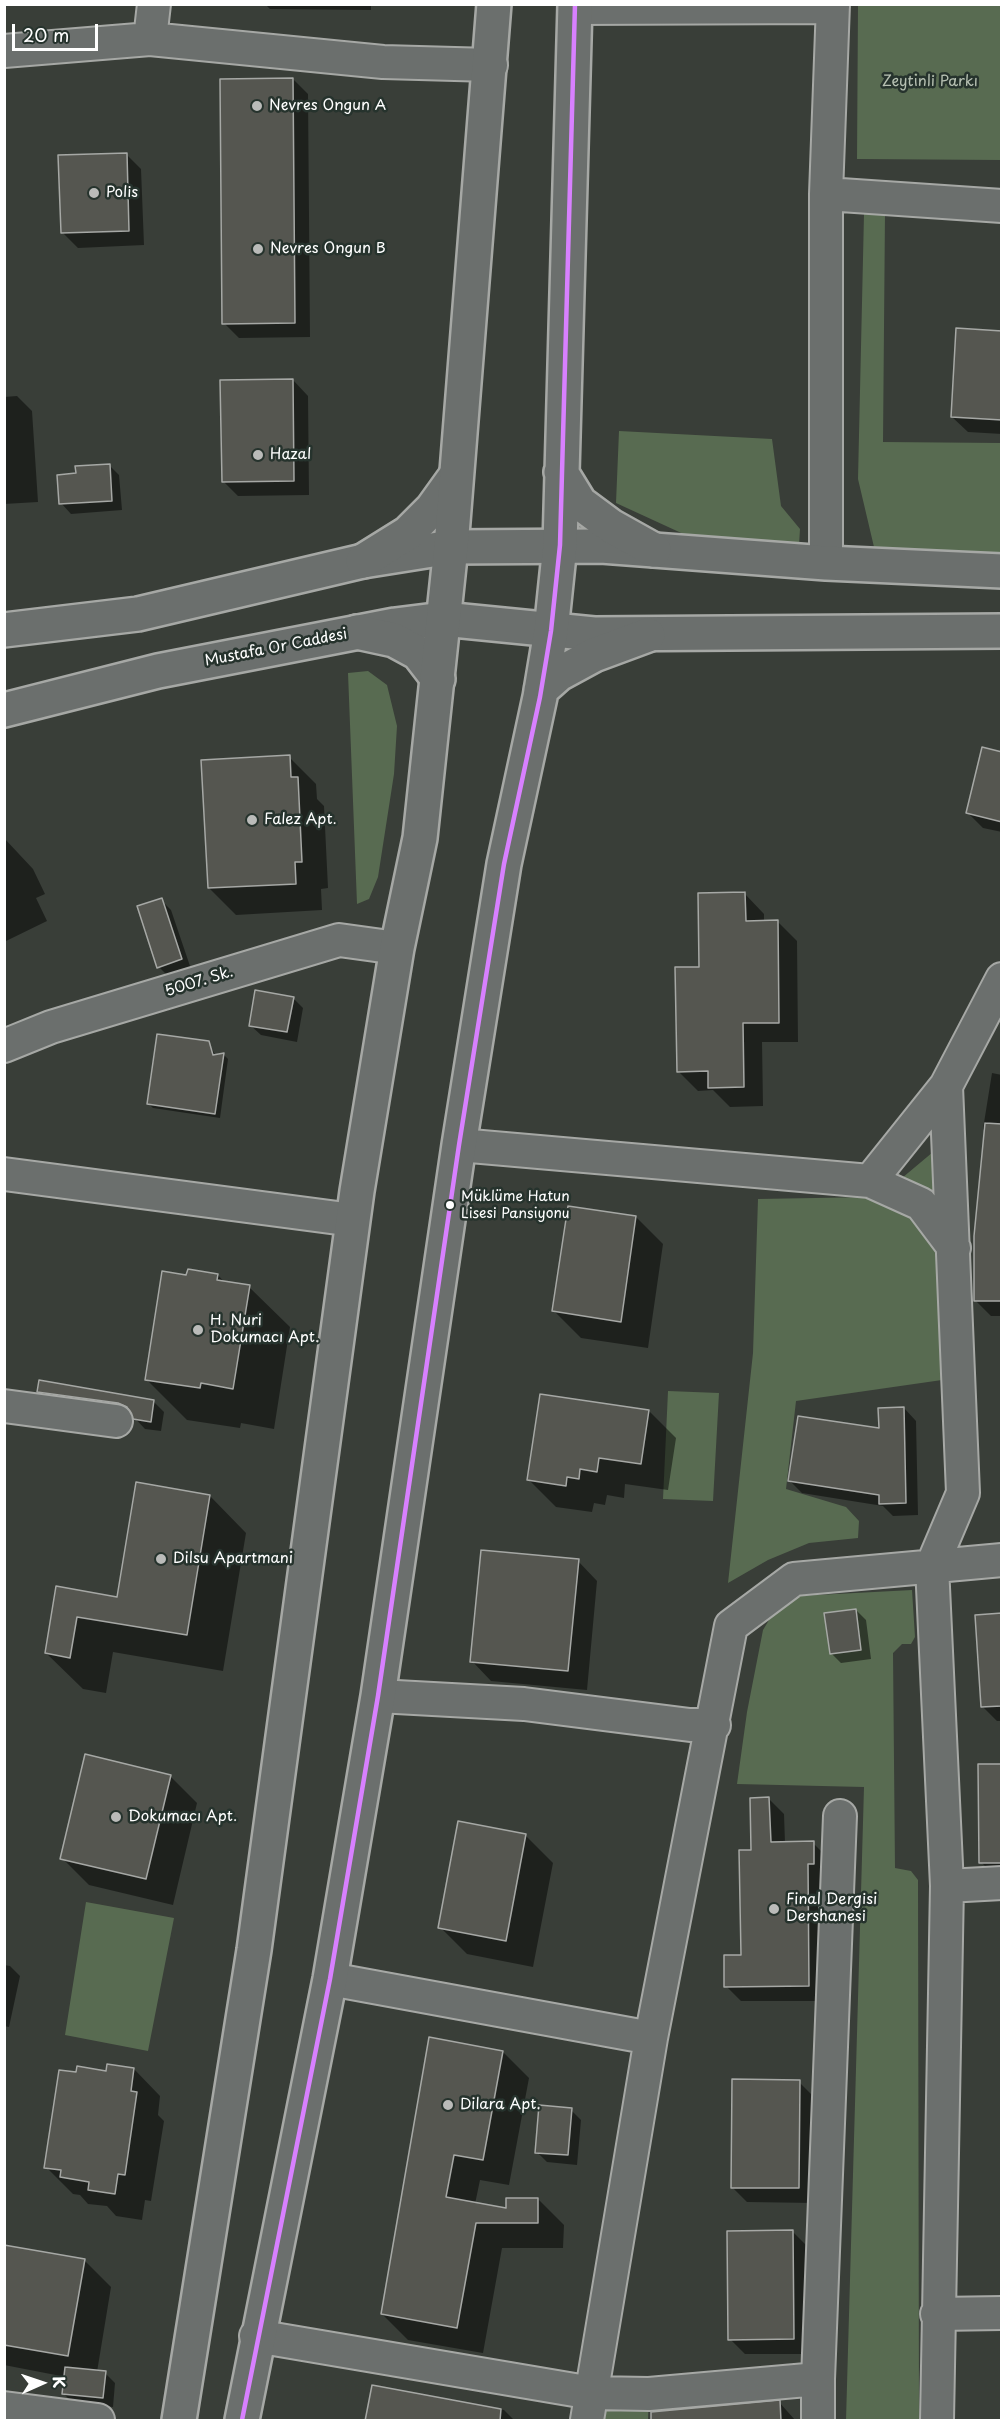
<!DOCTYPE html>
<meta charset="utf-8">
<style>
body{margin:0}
#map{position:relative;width:1006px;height:2425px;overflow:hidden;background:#393e38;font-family:"Playpen Sans",sans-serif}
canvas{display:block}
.frame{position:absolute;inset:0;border:6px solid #fff;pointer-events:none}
.north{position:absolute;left:12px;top:2353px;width:60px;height:60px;-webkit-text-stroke:4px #26332d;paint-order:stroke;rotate:87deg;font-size:16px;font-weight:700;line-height:24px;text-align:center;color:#fff}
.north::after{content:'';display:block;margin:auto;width:21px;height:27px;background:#fff;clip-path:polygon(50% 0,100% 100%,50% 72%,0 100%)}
.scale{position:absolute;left:12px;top:24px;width:86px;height:27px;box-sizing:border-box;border:3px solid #fff;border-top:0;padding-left:8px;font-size:18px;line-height:21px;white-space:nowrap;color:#fff;-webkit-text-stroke:4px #26332d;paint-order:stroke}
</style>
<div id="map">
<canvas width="1006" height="2425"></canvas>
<div class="frame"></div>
<div class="north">K</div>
<div class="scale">20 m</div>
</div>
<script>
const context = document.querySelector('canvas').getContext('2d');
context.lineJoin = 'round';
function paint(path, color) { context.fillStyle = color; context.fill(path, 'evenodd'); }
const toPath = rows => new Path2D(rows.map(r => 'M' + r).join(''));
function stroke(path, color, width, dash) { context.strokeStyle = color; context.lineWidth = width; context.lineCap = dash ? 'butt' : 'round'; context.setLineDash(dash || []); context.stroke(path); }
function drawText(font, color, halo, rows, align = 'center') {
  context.font = font + ' "Playpen Sans",sans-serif'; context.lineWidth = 5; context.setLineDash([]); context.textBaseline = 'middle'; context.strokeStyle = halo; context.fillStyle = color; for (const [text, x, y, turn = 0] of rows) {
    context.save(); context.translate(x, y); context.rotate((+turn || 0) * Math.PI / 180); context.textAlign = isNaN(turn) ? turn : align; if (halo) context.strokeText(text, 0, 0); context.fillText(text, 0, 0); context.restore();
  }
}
paint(toPath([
 [858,5,1001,5,1001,160,857,159],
 [885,213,883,442,1001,443,1001,555,874,547,858,479,864,214],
 [619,431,772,439,781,506,800,529,799,545,690,537,616,503],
 [368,671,387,685,397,726,394,774,378,877,369,899,357,904,348,673],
 [933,1152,938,1202,902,1178],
 [872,1197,911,1212,945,1259,942,1380,796,1401,786,1489,846,1507,859,1521,858,1538,809,1543,768,1560,728,1583,753,1353,758,1199],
 [668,1391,719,1393,713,1501,663,1499],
 [912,1590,915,1637,911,1644,902,1644,893,1653,895,1868,911,1871,918,1880,919,2420,846,2420,864,1787,737,1784,747,1712,763,1630,775,1610,798,1596],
 [86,1902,174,1918,148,2051,65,2035],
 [592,2393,649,2394,648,2420,587,2420]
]), '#586b51');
paint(toPath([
 [265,4,371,4,371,10,270,9],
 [293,79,308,94,310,337,239,338,224,323],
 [126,154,141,169,144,245,78,248,63,233],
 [1002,332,1002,434,968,432,952,417],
 [293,380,308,396,309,495,238,496,223,481],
 [17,396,32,411,38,502,4,504,4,397],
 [109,465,119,475,122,510,71,514,61,503],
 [1002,754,1002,832,983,828,968,813],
 [289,757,316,784,317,799,324,806,328,888,321,889,322,910,236,915,209,888],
 [4,838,33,869,45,894,36,898,47,921,4,942],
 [745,894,764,914,764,922,778,922,797,941,798,1042,762,1042,763,1106,730,1107,713,1090,698,1091,678,1071],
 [161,900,171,910,191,969,169,977,159,967],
 [293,998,303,1008,297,1042,261,1035,250,1025],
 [208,1042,216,1056,224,1055,228,1059,220,1118,153,1108,148,1103],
 [992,1073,1002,1075,1002,1316,991,1316,976,1301,985,1132,983,1129],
 [636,1217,663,1244,648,1348,581,1338,554,1311],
 [218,1275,225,1283,249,1287,290,1327,274,1429,241,1423,240,1428,187,1420,146,1379,188,1276],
 [39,1392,154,1402,164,1412,161,1431,145,1429,130,1413,49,1402],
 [904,1408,916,1421,918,1515,893,1516,883,1506,802,1493,790,1481,880,1430],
 [649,1411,676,1438,668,1490,625,1484,624,1498,607,1495,605,1505,594,1503,592,1512,556,1507,529,1480],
 [210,1496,246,1533,223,1671,113,1652,106,1693,83,1689,46,1653,57,1587,118,1599],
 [578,1561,597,1581,587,1690,491,1681,472,1661],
 [856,1610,866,1620,871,1659,841,1663,831,1653],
 [1002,1615,1002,1721,997,1721,982,1706],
 [1002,1766,1002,1877,996,1877,981,1862],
 [170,1776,197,1803,173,1905,89,1885,62,1858],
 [769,1799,784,1814,785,1843,813,1843,828,1858,823,2001,741,2001,726,1986,742,1956,752,1852],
 [460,1823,526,1836,553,1863,533,1967,467,1954,440,1927],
 [4,1965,10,1966,20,1976,9,2027,4,2026],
 [430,2038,503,2052,529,2078,509,2185,480,2180,475,2204,508,2210,538,2199,564,2225,563,2248,502,2248,483,2353,408,2340,382,2314],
 [134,2069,160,2096,158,2115,164,2121,151,2201,145,2200,142,2220,116,2216,107,2206,88,2204,80,2195,73,2194,46,2167,107,2072],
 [799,2082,814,2097,814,2203,747,2202,732,2187],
 [571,2110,581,2120,577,2165,547,2162,537,2152],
 [792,2231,807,2246,808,2354,745,2354,730,2339],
 [4,2246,84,2260,111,2287,97,2372,105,2373,115,2383,113,2407,74,2404,64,2394,66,2377,4,2365],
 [373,2387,504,2410,514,2420,367,2420],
 [779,2402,795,2420,680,2420]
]), '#0007');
const building = toPath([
 [293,78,295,323,222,324,220,79,293,78],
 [127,153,129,231,61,233,58,155,127,153],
 [956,328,1002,331,1002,420,951,417,956,328],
 [293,379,294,481,222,482,220,380,293,379],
 [110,464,112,501,59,504,57,475,76,473,75,466,110,464],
 [982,747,1002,752,1002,822,966,813,982,747],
 [290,755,291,777,298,777,302,862,295,862,296,884,208,888,201,760,290,755],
 [745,892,746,921,778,920,779,1023,743,1023,744,1087,708,1088,708,1071,677,1072,675,967,699,967,698,893,745,892],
 [162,898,182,959,157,968,137,906,162,898],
 [255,990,294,997,287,1032,249,1026,255,990],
 [157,1034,209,1041,213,1055,224,1053,215,1114,147,1104,157,1034],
 [985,1123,1002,1124,1002,1301,974,1301,974,1236,985,1123],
 [568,1206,636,1216,621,1322,552,1311,568,1206],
 [188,1269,218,1274,217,1280,250,1285,233,1389,201,1383,200,1388,145,1380,162,1271,186,1275,188,1269],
 [39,1380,154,1400,151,1422,133,1419,127,1407,118,1403,37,1392,39,1380],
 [540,1394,649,1410,641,1464,599,1458,597,1472,580,1469,579,1479,567,1477,566,1486,527,1480,540,1394],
 [904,1407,906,1503,879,1504,879,1495,788,1481,798,1416,879,1428,878,1408,904,1407],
 [136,1482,210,1495,187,1635,77,1617,70,1658,45,1653,56,1586,117,1597,136,1482],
 [481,1550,579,1559,568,1671,470,1662,481,1550],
 [856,1609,861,1650,830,1654,824,1613,856,1609],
 [1002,1613,1002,1706,981,1707,975,1615,1002,1613],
 [85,1754,171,1775,146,1879,60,1859,85,1754],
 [978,1764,1002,1764,1002,1863,979,1863,978,1764],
 [769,1797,771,1842,814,1841,814,1864,808,1864,809,1986,724,1987,724,1955,741,1955,739,1850,751,1850,750,1798,769,1797],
 [458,1821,526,1834,506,1941,438,1928,458,1821],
 [429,2037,503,2051,483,2160,454,2155,446,2197,506,2208,506,2198,538,2198,538,2223,476,2223,457,2328,381,2314,429,2037],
 [107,2064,134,2068,131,2091,137,2092,125,2175,118,2174,115,2194,88,2190,89,2182,60,2177,61,2170,44,2168,59,2070,76,2072,77,2066,106,2071,107,2064],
 [732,2079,800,2080,799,2188,731,2188,732,2079],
 [539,2105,572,2108,568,2155,535,2153,539,2105],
 [793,2230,794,2339,728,2340,727,2231,793,2230],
 [4,2245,85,2259,68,2356,4,2345,4,2245],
 [65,2367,106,2371,103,2398,62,2394,65,2367],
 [372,2385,501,2409,500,2421,365,2421,372,2385],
 [780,2400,781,2421,651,2421,651,2412,780,2400]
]);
paint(building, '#555650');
stroke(building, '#a6a8a5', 1.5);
const minor = toPath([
 [154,4,150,39,383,62,491,65],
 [575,8,833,7],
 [4,51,150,39],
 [826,194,1002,206],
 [826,563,826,194,833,4],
 [4,1046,51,1027,339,940,397,948],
 [459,1145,870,1181,921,1204,954,1248],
 [4,1174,353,1220],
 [870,1181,946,1086,1002,979],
 [4,1406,116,1421],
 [378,1696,524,1704,690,1725,714,1725],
 [947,1886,1002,1883],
 [330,1979,651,2038],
 [937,2314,1002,2313],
 [256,2336,592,2393,649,2394,818,2379],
 [4,2408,98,2420],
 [587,2420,651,2038,731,1626,794,1579,1002,1560],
 [818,2420,818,2379,840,1816],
 [937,2420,947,1886,932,1566,963,1493,946,1086]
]);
const tertiary = toPath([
 [4,630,138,614,363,561,451,547,601,546,826,563,1002,571],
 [4,710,158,671,395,625,443,619,594,634,1002,631]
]);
const secondary = toPath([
 [363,561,408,533,432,509,455,477],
 [357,632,394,640,418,653,438,679]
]);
const primary = toPath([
 [561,472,580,503,611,526,654,550],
 [541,690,559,674,594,655,648,635],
 [179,2420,254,1950,357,1191,397,948,420,838,451,547,494,4],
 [242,2420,330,1979,378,1696,459,1145,504,864,540,697,551,631,560,545,575,4]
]);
stroke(minor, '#a6a8a5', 36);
stroke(tertiary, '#a6a8a5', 38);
stroke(secondary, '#a6a8a5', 38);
stroke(primary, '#a6a8a5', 38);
stroke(minor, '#6b6f6d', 32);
stroke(tertiary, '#6b6f6d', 33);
stroke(secondary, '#6b6f6d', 33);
stroke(primary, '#6b6f6d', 33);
stroke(toPath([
 [242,2420,330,1979,378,1696,459,1145,504,864,540,697,551,631,560,545,575,4]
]), '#d880ff', 4.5);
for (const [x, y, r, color] of [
 [257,106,6,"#babbb9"],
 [94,193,6,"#babbb9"],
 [258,249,6,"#babbb9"],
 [258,455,6,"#babbb9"],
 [252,820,6,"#babbb9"],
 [450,1205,5,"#fff"],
 [198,1330,6,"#babbb9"],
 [161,1559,6,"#babbb9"],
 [116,1817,6,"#babbb9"],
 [774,1909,6,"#babbb9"],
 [448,2105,6,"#babbb9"]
]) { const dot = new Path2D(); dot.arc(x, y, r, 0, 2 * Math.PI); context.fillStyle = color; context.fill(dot); stroke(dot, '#26332d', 2); }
drawText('14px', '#fff', '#26332d', [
 ["Müklüme Hatun",461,1197],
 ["Lisesi Pansiyonu",461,1214]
], 'left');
drawText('15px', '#b6c0b2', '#26332d', [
 ["Zeytinli Parkı",930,82]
]);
drawText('15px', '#fff', '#26332d', [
 ["Nevres Ongun A",269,106],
 ["Polis",106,193],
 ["Nevres Ongun B",270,249],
 ["Hazal",270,455],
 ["Falez Apt.",264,820],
 ["H. Nuri",210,1321],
 ["Dokumacı Apt.",210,1338],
 ["Dilsu Apartmani",173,1559],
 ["Dokumacı Apt.",128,1817],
 ["Final Dergisi",786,1900],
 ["Dershanesi",786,1917],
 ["Dilara Apt.",460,2105]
], 'left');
drawText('15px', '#fff', '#26332d', [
 ["Mustafa Or Caddesi",276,648,-11],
 ["5007. Sk.",199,982,-17]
]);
</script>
